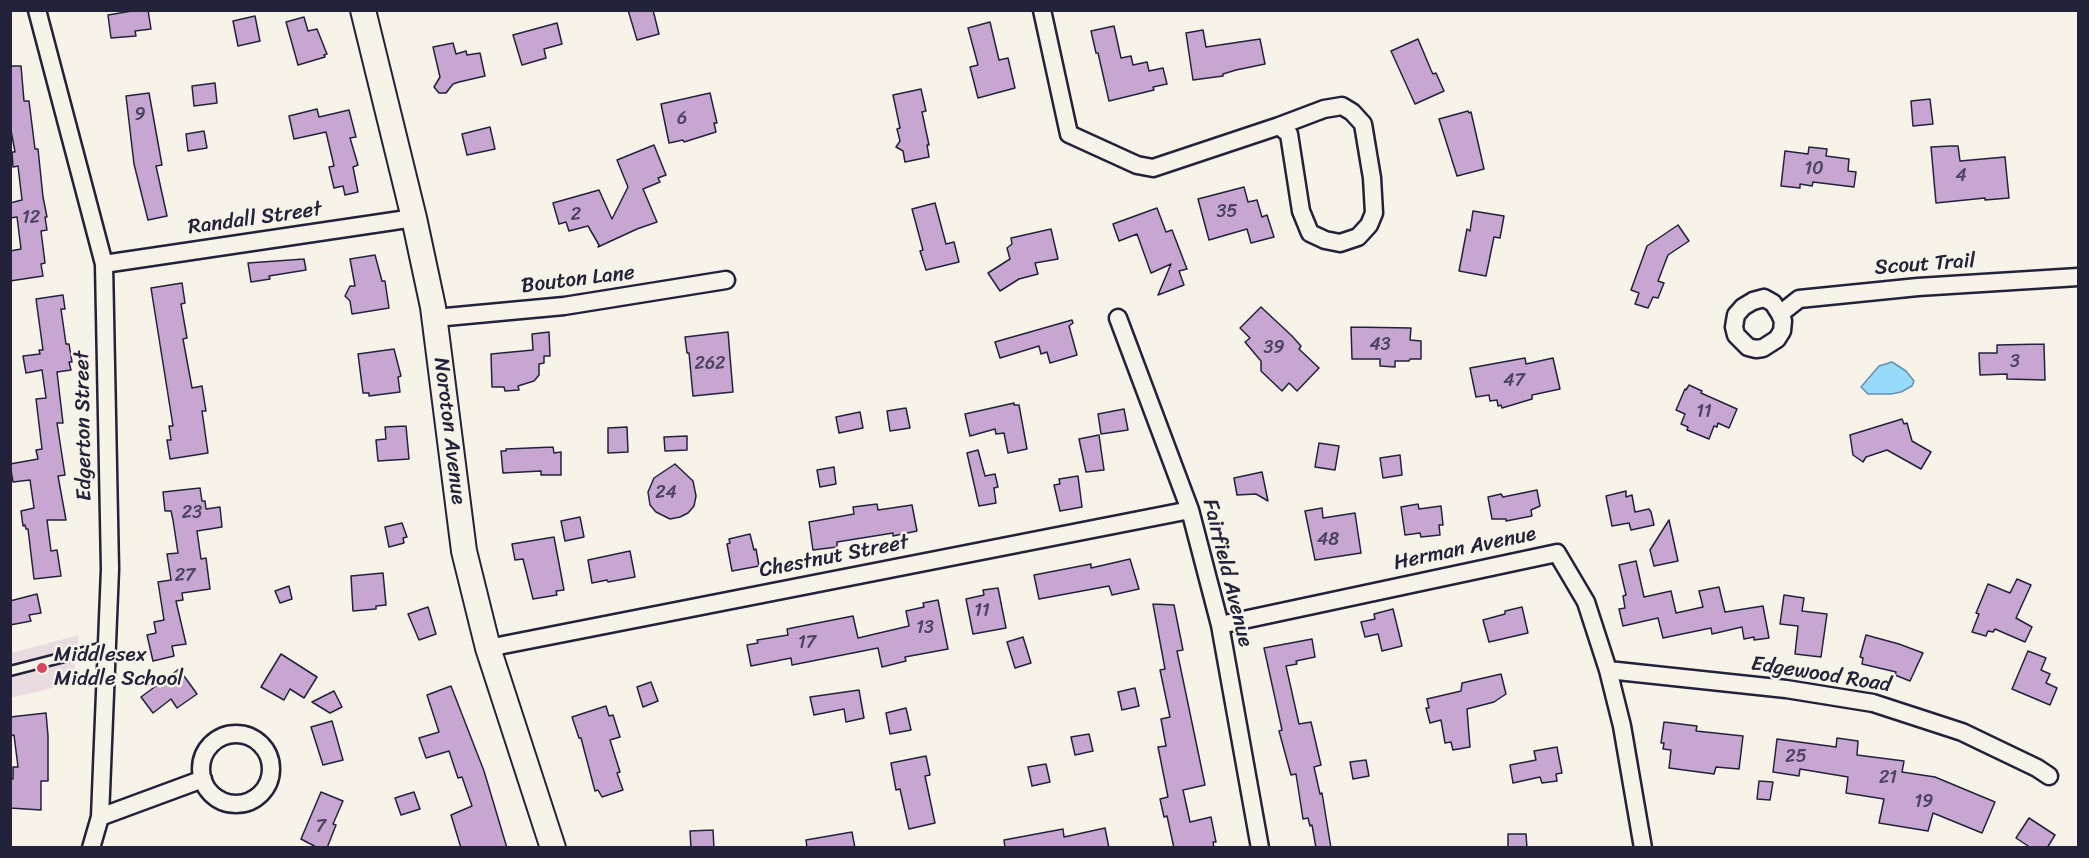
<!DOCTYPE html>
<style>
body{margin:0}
#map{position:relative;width:2089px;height:858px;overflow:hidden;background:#f7f3e8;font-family:Sriracha,sans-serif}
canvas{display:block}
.frame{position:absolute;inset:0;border:12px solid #22223b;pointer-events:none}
</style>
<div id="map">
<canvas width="2089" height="858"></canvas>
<div class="frame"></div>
</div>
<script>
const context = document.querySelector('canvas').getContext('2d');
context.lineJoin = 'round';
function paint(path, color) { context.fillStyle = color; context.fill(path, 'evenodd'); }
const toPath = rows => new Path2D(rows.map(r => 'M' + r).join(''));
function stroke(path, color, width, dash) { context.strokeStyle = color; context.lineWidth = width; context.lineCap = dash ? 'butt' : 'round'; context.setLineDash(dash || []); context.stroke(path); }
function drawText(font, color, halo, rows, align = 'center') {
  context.font = font + ' Sriracha,sans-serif'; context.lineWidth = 5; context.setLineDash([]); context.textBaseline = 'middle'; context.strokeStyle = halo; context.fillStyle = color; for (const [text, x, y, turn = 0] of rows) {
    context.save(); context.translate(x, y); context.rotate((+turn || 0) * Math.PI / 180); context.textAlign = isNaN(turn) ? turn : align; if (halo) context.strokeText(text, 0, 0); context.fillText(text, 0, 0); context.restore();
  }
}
paint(toPath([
 [79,635,72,683,11,698,11,653]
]), '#e9dce1');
const water = toPath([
 [1892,362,1906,371,1914,381,1912,386,1901,392,1891,394,1868,394,1861,387,1879,366,1892,362]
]);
paint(water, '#97daf9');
stroke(water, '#6890ad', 1.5);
const building = toPath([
 [138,10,148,10,151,29,135,31,136,36,111,38,108,15,138,10],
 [628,10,653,10,659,34,637,40,628,10],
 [255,16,260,41,238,46,233,21,255,16],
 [304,17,308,31,317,29,327,54,324,55,325,57,298,65,286,22,304,17],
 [990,22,999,60,1008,58,1015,88,978,98,970,67,978,65,968,28,990,22],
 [557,23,562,44,544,49,546,58,522,65,513,35,557,23],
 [1114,26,1121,58,1131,56,1133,65,1147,62,1149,71,1163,68,1167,84,1153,87,1154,90,1109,101,1098,53,1096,53,1091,31,1114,26],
 [1203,30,1206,47,1260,39,1265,64,1236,70,1223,74,1223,76,1193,80,1186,33,1203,30],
 [1418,39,1431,70,1433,74,1436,73,1444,91,1415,104,1391,51,1418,39],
 [453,43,456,54,466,51,467,55,480,53,485,76,459,82,453,84,446,93,439,93,434,87,440,77,433,47,453,43],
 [10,66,21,66,24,101,29,101,35,149,38,149,43,197,47,217,45,217,47,230,41,231,45,263,41,264,43,276,10,281,10,251,21,249,17,217,10,218,10,203,22,200,18,166,13,167,12,152,15,152,10,125,10,66],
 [215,83,217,103,194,106,192,86,215,83],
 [921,89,926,111,922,112,929,145,927,145,929,157,905,162,903,151,896,147,900,141,897,129,900,128,893,95,921,89],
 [149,93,162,165,156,166,167,216,148,220,134,164,126,96,149,93],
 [710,93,717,123,714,123,716,132,684,142,683,140,669,143,661,104,710,93],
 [1930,99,1933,124,1913,126,1911,101,1930,99],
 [317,109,319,117,349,110,356,137,350,138,358,165,353,167,358,192,345,195,343,186,334,188,329,167,334,166,326,132,294,139,289,116,317,109],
 [1468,111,1469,113,1471,112,1484,169,1457,176,1439,119,1468,111],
 [490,127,495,149,467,155,462,134,490,127],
 [204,131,207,148,188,151,186,134,204,131],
 [654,145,666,175,658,178,660,182,643,189,657,222,637,229,598,247,599,245,588,226,569,231,566,222,559,224,553,203,599,190,612,219,628,187,617,160,654,145],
 [1951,146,1958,146,1960,161,2005,157,2009,198,1985,200,1985,198,1936,203,1931,147,1951,146],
 [1809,147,1827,149,1826,156,1849,159,1848,171,1856,172,1854,187,1813,182,1812,186,1800,184,1800,188,1781,186,1785,151,1808,154,1809,147],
 [1244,187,1248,202,1257,200,1262,217,1267,215,1274,237,1251,243,1247,229,1209,240,1198,199,1244,187],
 [935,203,946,244,954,242,959,262,926,270,920,251,923,250,912,209,935,203],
 [1157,208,1166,232,1172,230,1187,269,1179,271,1184,285,1158,295,1171,264,1151,273,1137,234,1119,241,1113,224,1157,208],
 [1473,211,1504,216,1500,238,1494,237,1486,276,1459,271,1467,229,1470,231,1473,211],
 [1678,225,1689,241,1668,255,1658,281,1664,283,1658,298,1653,297,1648,308,1635,304,1639,293,1631,290,1647,246,1678,225],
 [1051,229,1058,259,1035,263,1038,274,1019,279,1000,291,988,273,1010,259,1007,248,1012,244,1011,238,1051,229],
 [375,255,382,281,385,281,389,308,352,314,350,301,345,296,350,286,355,286,350,259,375,255],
 [304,259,306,270,269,276,270,279,251,282,248,263,304,259],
 [182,283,185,303,181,304,187,338,183,339,192,388,202,386,206,411,202,411,208,453,170,459,167,440,171,440,169,426,173,426,151,288,182,283],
 [63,295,65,309,61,309,66,344,69,344,72,362,69,362,71,370,57,372,63,423,57,423,65,475,58,476,66,520,47,520,51,551,57,550,61,576,34,579,28,529,26,529,25,525,23,526,21,511,34,508,30,480,13,482,10,464,38,459,36,450,42,449,36,399,46,398,42,370,26,373,23,356,40,354,39,350,43,350,36,299,63,295],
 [1261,307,1292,336,1301,346,1299,349,1319,368,1297,391,1289,383,1282,391,1261,371,1261,361,1245,342,1250,338,1240,328,1261,307],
 [1072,320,1073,323,1069,326,1077,355,1050,363,1047,352,1041,354,1039,346,1000,358,995,342,1072,320],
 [1351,327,1411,328,1410,340,1421,341,1421,359,1410,359,1409,361,1395,361,1395,367,1380,366,1380,359,1352,359,1351,327],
 [549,332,550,356,544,356,544,363,539,364,539,375,534,381,518,386,519,390,505,391,504,387,492,387,491,354,533,350,532,334,549,332],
 [728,332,733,392,693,396,689,353,687,353,685,337,728,332],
 [2044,344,2045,380,2007,379,2007,374,1980,375,1979,353,1997,353,1997,345,2044,344],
 [394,349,401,376,398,377,400,392,369,396,369,393,363,393,358,354,394,349],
 [1525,358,1526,364,1553,358,1560,389,1532,395,1532,399,1502,408,1501,405,1498,406,1497,400,1490,401,1489,395,1476,397,1470,368,1525,358],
 [1689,385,1702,391,1701,393,1737,409,1729,428,1718,423,1717,427,1714,426,1709,439,1687,430,1688,427,1681,424,1685,414,1676,410,1685,389,1686,390,1689,385],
 [1014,403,1014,405,1019,405,1027,449,1008,453,1004,433,996,434,995,429,970,436,965,414,1014,403],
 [906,408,910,428,890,431,887,411,906,408],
 [1124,409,1128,430,1101,434,1098,414,1124,409],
 [860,412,863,428,839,433,836,417,860,412],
 [1902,419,1904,424,1907,423,1912,441,1931,452,1921,469,1887,450,1866,457,1863,462,1853,455,1850,435,1902,419],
 [406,426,409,459,378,461,376,440,386,439,385,427,406,426],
 [627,427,628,452,608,453,608,428,627,427],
 [1099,435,1104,470,1086,472,1079,439,1099,435],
 [687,436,687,450,665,451,664,437,687,436],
 [1319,443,1339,446,1335,470,1315,467,1319,443],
 [553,447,554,453,561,452,561,475,541,475,541,471,503,473,501,451,506,451,506,449,553,447],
 [978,450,985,476,995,474,998,487,994,488,996,503,979,506,967,453,978,450],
 [1400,455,1402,475,1383,478,1380,458,1400,455],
 [675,464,693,481,696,496,694,506,688,513,680,517,670,519,656,512,650,505,648,492,654,478,675,464],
 [834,467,836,484,820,487,817,470,834,467],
 [1262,472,1268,501,1256,494,1237,495,1234,478,1262,472],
 [1078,476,1082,507,1060,511,1054,485,1060,484,1059,479,1078,476],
 [200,488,202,501,205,501,206,509,220,507,222,527,197,531,201,559,206,558,210,589,182,593,183,600,176,601,186,644,172,646,174,656,153,661,147,635,156,633,154,622,164,620,158,582,171,580,167,554,178,553,173,520,171,511,165,511,163,492,200,488],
 [1537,490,1540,506,1531,510,1532,516,1506,521,1506,519,1492,519,1488,497,1501,494,1503,497,1537,490],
 [1626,491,1626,497,1632,495,1635,512,1649,509,1651,512,1654,525,1631,530,1629,523,1612,526,1606,496,1626,491],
 [877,504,878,510,912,505,917,531,893,536,893,533,837,542,837,547,813,550,809,522,854,514,853,507,877,504],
 [1418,504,1419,509,1441,506,1443,525,1439,525,1440,535,1421,537,1420,533,1405,535,1401,507,1418,504],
 [1322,508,1323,518,1355,513,1361,553,1315,560,1305,511,1322,508],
 [580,517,584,537,565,541,561,521,580,517],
 [1669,520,1678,561,1654,566,1650,550,1669,520],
 [402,523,407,537,403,538,404,543,389,547,385,527,402,523],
 [750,534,754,550,756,549,759,566,732,571,727,544,730,543,729,539,750,534],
 [554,537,564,590,556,591,557,595,533,599,523,559,515,560,512,544,554,537],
 [630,551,635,577,608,582,607,580,592,583,588,560,630,551],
 [1130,559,1139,589,1112,595,1109,586,1039,599,1034,575,1091,564,1091,568,1130,559],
 [1636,561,1644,597,1671,591,1676,613,1703,607,1699,591,1719,587,1725,612,1763,606,1769,638,1754,640,1754,637,1744,639,1742,627,1712,634,1711,628,1663,638,1658,618,1623,626,1619,609,1625,608,1623,596,1626,595,1619,565,1636,561],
 [383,573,386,605,376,606,376,609,353,611,351,576,383,573],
 [2017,579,2031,585,2016,618,2032,627,2025,642,1995,629,1993,632,1988,631,1986,636,1972,632,1979,614,1976,613,1988,584,2010,593,2017,579],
 [289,586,292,599,280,603,275,591,289,586],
 [998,588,1006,628,973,634,966,599,984,595,983,590,998,588],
 [37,594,41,613,29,615,31,621,10,625,10,601,37,594],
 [1784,595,1804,598,1802,611,1827,614,1821,657,1795,654,1798,626,1780,624,1784,595],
 [938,600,948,649,905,657,906,661,882,667,878,648,792,665,791,658,751,666,747,645,758,643,757,640,788,635,787,629,853,616,858,638,909,626,906,611,924,607,923,603,938,600],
 [1153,604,1174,605,1183,650,1177,651,1205,785,1183,790,1190,822,1211,817,1216,842,1213,842,1214,848,1174,848,1167,816,1164,817,1160,799,1168,797,1158,747,1166,746,1161,719,1170,717,1160,670,1165,669,1153,604],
 [428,607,436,634,419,640,408,614,428,607],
 [1522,607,1528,633,1489,642,1483,620,1505,614,1505,611,1522,607],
 [1393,609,1402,646,1382,651,1378,634,1365,637,1361,622,1375,619,1374,614,1393,609],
 [1866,635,1899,644,1923,653,1910,681,1895,675,1896,672,1862,664,1863,658,1860,657,1866,635],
 [1023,637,1031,663,1015,668,1007,642,1023,637],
 [1312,639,1315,657,1296,661,1297,664,1286,666,1299,724,1311,722,1321,765,1314,767,1320,794,1322,793,1331,848,1316,848,1312,825,1310,826,1308,818,1303,819,1296,774,1291,775,1279,731,1282,730,1264,648,1312,639],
 [2028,651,2046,658,2041,670,2050,674,2046,683,2057,688,2050,705,2012,689,2028,651],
 [281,654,317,677,304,698,290,689,284,700,261,687,281,654],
 [179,669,197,694,177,708,171,699,153,713,141,697,179,669],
 [1501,674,1506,694,1494,702,1467,709,1470,747,1453,750,1451,742,1445,743,1441,720,1430,723,1426,708,1429,708,1427,699,1461,691,1462,683,1501,674],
 [651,682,658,701,643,707,637,687,651,682],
 [451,686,484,771,507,848,461,848,451,815,472,806,462,777,458,778,449,751,426,758,419,738,439,732,427,695,451,686],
 [1135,688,1139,706,1122,710,1118,692,1135,688],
 [859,690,864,718,846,722,844,709,814,715,810,697,859,690],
 [334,691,342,707,330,713,312,702,334,691],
 [606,706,609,716,613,715,620,737,610,740,620,772,617,773,623,790,602,797,598,790,595,791,581,738,579,738,572,717,606,706],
 [906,708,911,730,890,734,886,713,906,708],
 [46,713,48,736,48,781,41,781,41,810,10,808,10,779,13,779,13,767,18,767,14,735,10,736,10,717,46,713],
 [332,721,343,760,323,765,311,727,332,721],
 [1664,722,1697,726,1696,731,1743,736,1739,769,1716,767,1714,774,1669,768,1671,750,1663,749,1664,743,1661,743,1664,722],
 [1089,734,1093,751,1075,755,1071,737,1089,734],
 [1837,738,1858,741,1857,755,1904,761,1902,772,1935,777,1995,802,1982,833,1933,813,1928,831,1879,823,1884,799,1846,793,1848,777,1800,769,1799,776,1773,772,1777,739,1836,747,1837,738],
 [1557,747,1562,773,1556,774,1557,781,1542,783,1540,777,1513,783,1510,765,1536,760,1534,751,1557,747],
 [926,756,930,775,925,776,935,823,909,829,900,789,896,790,891,763,926,756],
 [1366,760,1369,776,1353,779,1350,762,1366,760],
 [1046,764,1050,782,1032,786,1028,767,1046,764],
 [1759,781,1773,782,1770,800,1757,799,1759,781],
 [321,792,343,801,333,824,336,825,327,848,318,848,301,839,321,792],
 [414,792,420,809,401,815,395,798,414,792],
 [2029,818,2055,835,2047,848,2031,848,2016,838,2029,818],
 [1105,828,1109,848,1005,848,1004,840,1063,829,1064,837,1105,828],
 [713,830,714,848,691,848,690,831,713,830],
 [852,832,855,848,807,848,806,840,852,832],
 [1508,834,1526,834,1527,848,1508,848,1508,834]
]);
paint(building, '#c7a6d1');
stroke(building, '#22223b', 1.5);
const service = toPath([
 [10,671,107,646]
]);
const minor = toPath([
 [37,10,104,264,110,569,100,817,91,848],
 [1042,10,1069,134,1137,165,1153,168,1279,126,1289,134,1301,211,1310,233,1325,240,1340,243,1358,237,1369,225,1374,213,1372,178,1363,124,1352,112,1342,106,1324,109,1279,126],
 [104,264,414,218],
 [1764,298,1773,303,1780,314,1783,321,1782,331,1777,339,1763,348,1756,349,1748,347,1736,335,1734,327,1736,315,1743,307,1753,301,1764,298],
 [1780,314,1799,299,1918,287,2078,277],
 [435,318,564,306,726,280],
 [1118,318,1190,510,1220,625,1260,848],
 [1220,625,1557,553,1586,602,1608,670,1622,726,1643,848],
 [488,648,1190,510],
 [1608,670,1786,689,1873,703,1962,732,2037,768,2049,776],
 '201 769a35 35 0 1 1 70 0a35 35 0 1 1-70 0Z',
 [100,817,203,779]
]);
const secondary = toPath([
 [363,10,414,218,433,307,464,551,488,648,553,848]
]);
stroke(service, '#22223b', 13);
stroke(minor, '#22223b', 21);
stroke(secondary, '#22223b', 28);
stroke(service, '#f7f3e8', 8);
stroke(minor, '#f7f3e8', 16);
stroke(secondary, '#f7f3e8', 24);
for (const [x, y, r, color] of [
 [42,668,6,"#d1495b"]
]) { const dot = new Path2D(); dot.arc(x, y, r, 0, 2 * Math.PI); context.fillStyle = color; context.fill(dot); stroke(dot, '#f7f3e8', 2); }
drawText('18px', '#4b4360', null, [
 ["9",140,115],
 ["6",682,119],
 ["10",1814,169],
 ["4",1961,176],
 ["35",1227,212],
 ["2",576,215],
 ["12",31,218],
 ["43",1380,345],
 ["39",1274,348],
 ["3",2015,362],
 ["262",710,364],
 ["47",1514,381],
 ["11",1704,412],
 ["24",666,493],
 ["23",192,513],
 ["48",1328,540],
 ["27",185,576],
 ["11",982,611],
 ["13",925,628],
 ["17",807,643],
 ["25",1796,757],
 ["21",1888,778],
 ["19",1924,802],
 ["7",321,827]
]);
drawText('21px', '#22223b', '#f7f3e8', [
 ["Randall Street",255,219,-8],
 ["Scout Trail",1925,265,-4],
 ["Bouton Lane",578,280,-7],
 ["Edgerton Street",84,426,-91],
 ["Noroton Avenue",449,431,83],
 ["Herman Avenue",1465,549,-12],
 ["Chestnut Street",834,557,-11],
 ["Fairfield Avenue",1227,573,76],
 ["Edgewood Road",1821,675,9]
]);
drawText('21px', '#22223b', '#f7f3e8', [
 ["Middlesex",54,656],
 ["Middle School",54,680]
], 'left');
</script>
